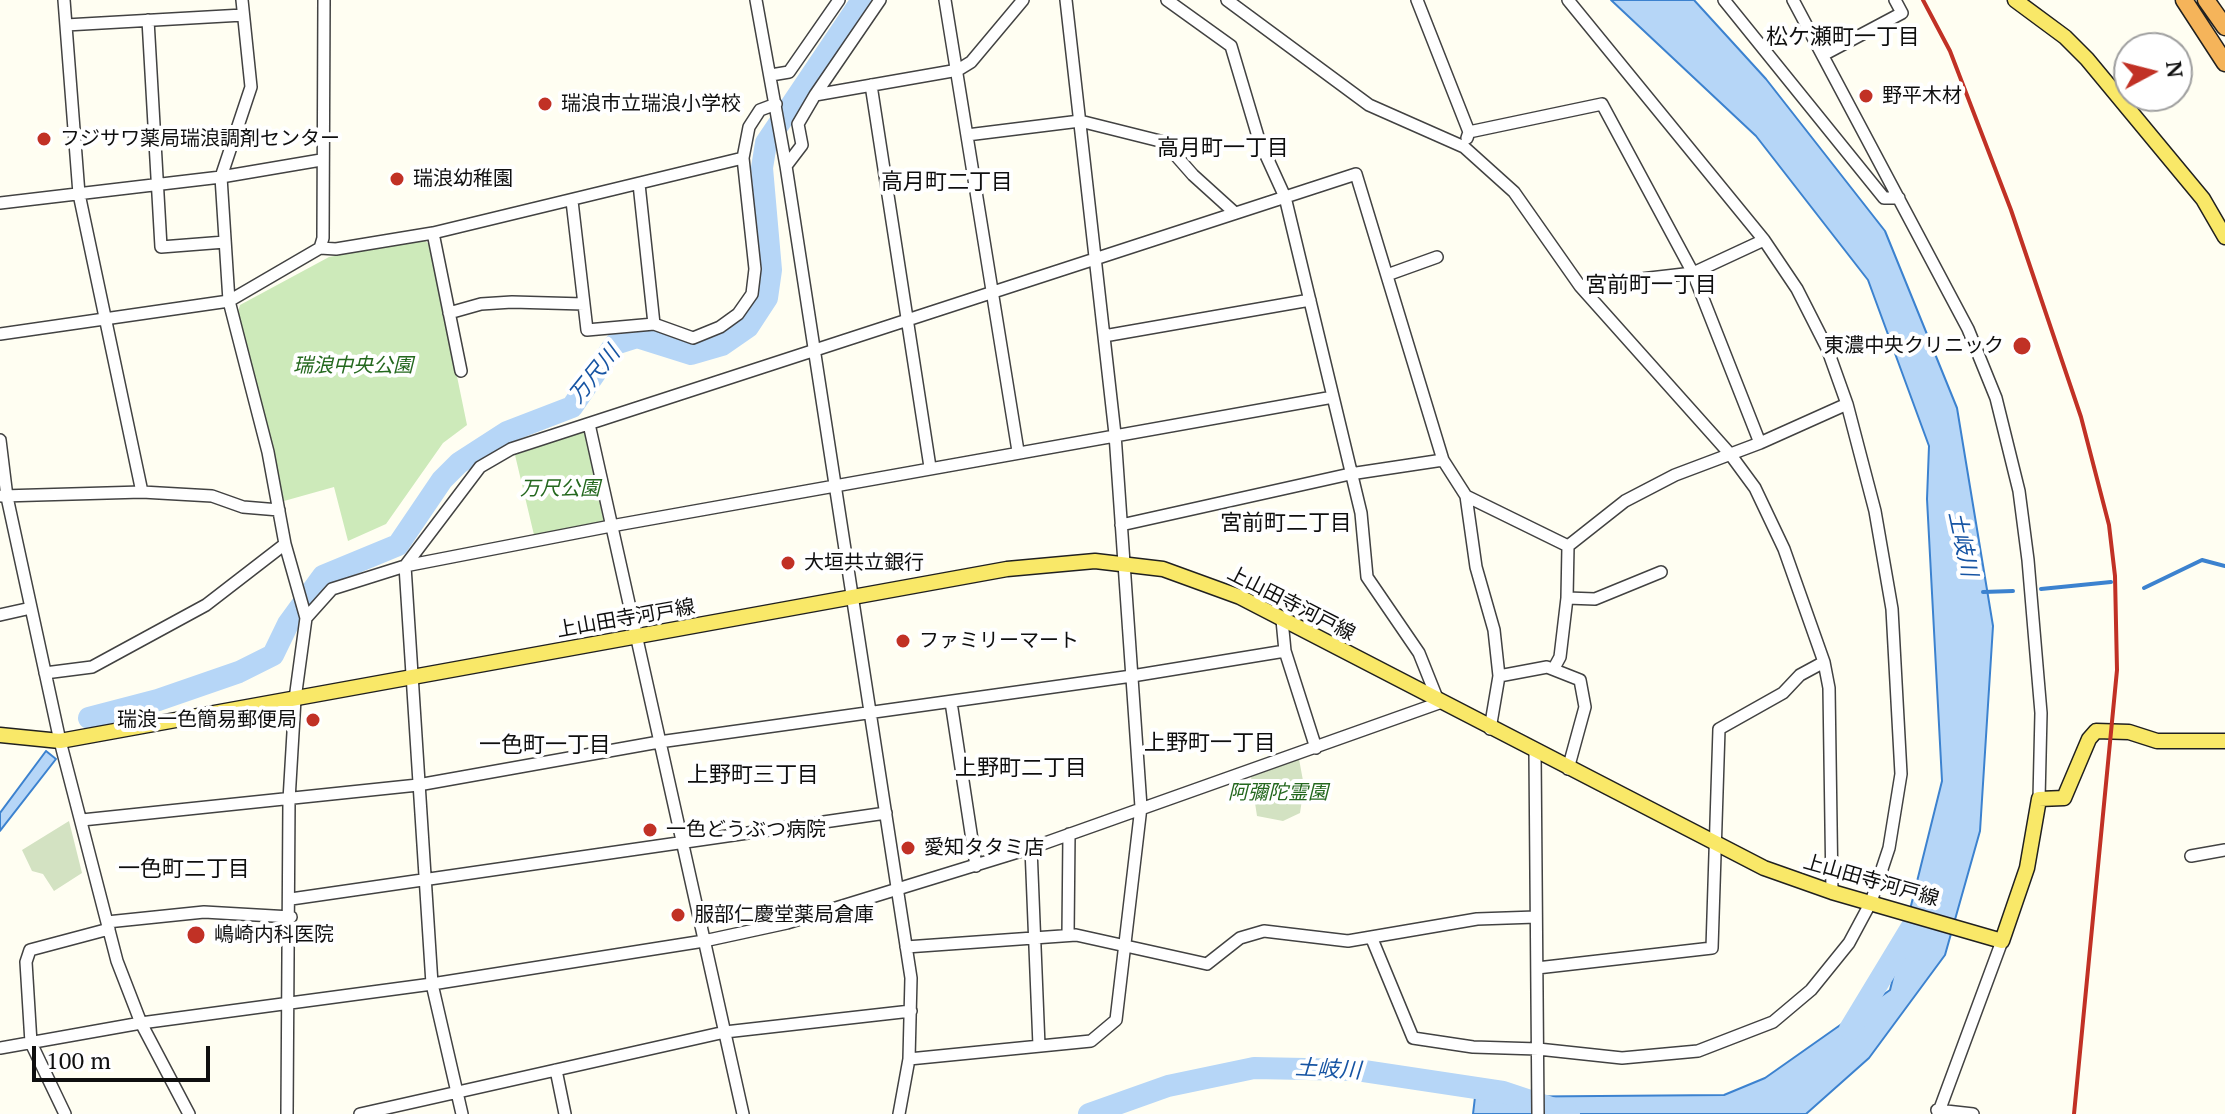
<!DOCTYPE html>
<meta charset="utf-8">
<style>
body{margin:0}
#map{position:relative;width:2225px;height:1114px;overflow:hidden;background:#fffef2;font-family:"PT Serif",serif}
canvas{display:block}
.north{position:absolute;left:2113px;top:32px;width:80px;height:80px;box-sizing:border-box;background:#fff;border:2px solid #9f9f9f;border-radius:50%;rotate:83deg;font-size:22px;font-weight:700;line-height:32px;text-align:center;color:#0f0f0f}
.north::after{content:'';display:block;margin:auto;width:28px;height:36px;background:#c13125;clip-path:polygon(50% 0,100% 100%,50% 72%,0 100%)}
.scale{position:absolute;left:32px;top:1046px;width:178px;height:36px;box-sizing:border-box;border:4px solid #0f0f0f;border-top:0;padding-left:10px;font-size:24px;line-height:28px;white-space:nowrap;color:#0f0f0f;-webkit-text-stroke:6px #fff;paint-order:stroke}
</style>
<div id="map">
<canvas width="2225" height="1114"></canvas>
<div class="north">N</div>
<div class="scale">100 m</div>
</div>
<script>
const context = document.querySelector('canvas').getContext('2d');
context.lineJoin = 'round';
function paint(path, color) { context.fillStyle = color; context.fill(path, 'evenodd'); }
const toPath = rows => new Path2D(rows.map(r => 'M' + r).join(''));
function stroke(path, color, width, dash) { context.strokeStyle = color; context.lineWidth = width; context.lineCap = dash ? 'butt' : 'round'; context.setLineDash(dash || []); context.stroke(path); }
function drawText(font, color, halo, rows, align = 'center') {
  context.font = font + ' "PT Serif","Noto Sans JP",serif'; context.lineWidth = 8; context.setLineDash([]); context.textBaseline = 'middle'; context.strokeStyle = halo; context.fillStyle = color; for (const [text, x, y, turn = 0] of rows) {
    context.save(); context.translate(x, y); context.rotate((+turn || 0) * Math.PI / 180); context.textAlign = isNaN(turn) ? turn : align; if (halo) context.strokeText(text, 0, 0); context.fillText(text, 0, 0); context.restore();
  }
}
paint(toPath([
 [424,240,430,245,467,425,443,443,386,524,348,541,334,487,284,501,237,315,240,305,329,257],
 [584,431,604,522,534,535,515,455]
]), '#cdeaba');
paint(toPath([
 [1299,759,1304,786,1300,813,1283,821,1257,816,1251,777],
 [69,821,82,873,54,891,43,874,32,871,22,850]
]), '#d3e2c2');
const water = toPath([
 [1611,0,1694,0,1766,79,1885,231,1957,408,1993,626,1980,831,1945,955,1869,1058,1806,1114,1473,1114,1475,1097,1724,1095,1765,1078,1890,990,1942,781,1927,499,1929,446,1868,280,1756,136,1611,0],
 [46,751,56,759,0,831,0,813,46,751]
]);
paint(water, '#b6d6f7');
stroke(water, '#3c82cf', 2);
stroke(toPath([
 [2144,588,2202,560,2225,566],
 [2041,589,2111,582],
 [1983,592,2013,591]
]), '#3c82cf', 4);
stroke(toPath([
 [89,718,158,700,239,672,273,655,288,624,323,576,398,545,442,480,459,463,507,432,572,407,615,344,637,337,691,354,722,345,748,327,767,298,771,270,762,168,766,143,862,0],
 [1850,1029,1913,925],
 [1089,1114,1168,1086,1254,1068,1357,1070,1503,1092,1569,1114]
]), '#b6d6f7', 22);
const minor = toPath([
 [64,0,79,194,142,492],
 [756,0,786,166,911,978,909,1059,899,1114],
 [945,0,1018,451],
 [1227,0,1369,105,1464,147,1514,192,1580,286,1730,454,1755,488,1784,549,1824,662,1829,688,1832,892],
 [1417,0,1469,132,1467,138],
 [1724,0,1884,198,1899,198],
 [1793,0,1968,329,1996,398,2019,491,2028,560,2041,713,2039,799],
 [148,20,161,247,225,242],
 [66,25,243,15],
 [1823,55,1902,13,1895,0],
 [771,75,789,72,839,0],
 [871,85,930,467],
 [815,95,880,0],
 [1469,132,1602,104,1693,273,1760,443],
 [967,135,1080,121,1164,142,1193,175,1235,213],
 [786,166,802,145,798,124,815,95,958,70,971,62,1023,0],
 [639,184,654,324],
 [572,201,587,330,654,324,693,338,720,327,738,314,752,294,755,269,743,158],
 [0,203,221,177,321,160],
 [433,233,461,371],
 [320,248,323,238,324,0],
 [1387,275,1437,257],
 [1580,286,1693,273,1764,240],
 [449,313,481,304,512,302,584,304],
 [0,334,229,301,320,248,336,249,433,233,743,158,749,127,760,110,776,104],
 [1104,336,1310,300],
 [589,424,743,1114],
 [0,440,7,497,60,741,117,961,141,1023,189,1114],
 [2,496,142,492,212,496,243,507,279,510],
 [1466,496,1568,546],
 [1121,525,1350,474,1443,460],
 [285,544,306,618],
 [1568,546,1625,501,1675,475,1760,443,1847,404],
 [1567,598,1595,599,1661,572],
 [0,615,31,608],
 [1285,651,1316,748],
 [1554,668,1560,657,1567,598,1568,546],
 [45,673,92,667,206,605,285,544,268,452,229,301,221,177,251,87,242,0],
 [1499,676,1547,667,1580,680,1585,707,1568,769],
 [951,702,976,866],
 [1535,752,1538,1114],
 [82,820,418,785,659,742,1132,676,1285,651,1282,620],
 [1031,848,1039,1046],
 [2191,856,2225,850],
 [291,899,886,813],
 [107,922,204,912,291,917],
 [1068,935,1069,834],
 [1372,939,1413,1038,1473,1047,1538,1049,1622,1058,1698,1051,1773,1022,1811,990,1849,943,1871,902,1889,848,1901,774,1892,609,1875,511,1847,404,1827,348,1797,289,1764,240,1568,0],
 [906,947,1076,935,1207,964,1240,938,1264,931,1348,941,1477,919,1536,917],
 [1537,968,1712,948,1719,729,1783,693,1800,675,1824,662],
 [0,1048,141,1023,432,984,704,941,787,923,1031,848,1439,703,1419,653,1367,577,1361,513,1285,197,1259,140,1231,46,1167,0],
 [909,1059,1091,1041,1116,1020,1141,807,1115,434,1066,0],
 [556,1070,565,1114],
 [1937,1110,1973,1114],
 [65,1114,31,1043,26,962,30,950,109,929],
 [287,1114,289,800,295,699,306,618,332,589,405,566,611,526,1333,397],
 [360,1114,725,1032,911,1011],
 [462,1114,432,984,405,566,480,467,511,449,1356,174,1443,460,1466,496,1476,567,1494,630,1499,676,1490,729],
 [1938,1114,2002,941]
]);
const major = toPath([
 [2015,0,2065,37,2087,59,2203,199,2225,237],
 [0,735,60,741,1007,569,1095,561,1163,569,1240,597,1764,868,1832,892,2002,941,2027,868,2039,799,2064,798,2089,739,2096,731,2129,732,2157,741,2225,741]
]);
const highway = toPath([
 [2184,0,2225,63],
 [2206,0,2225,27]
]);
stroke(minor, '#424242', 14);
stroke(major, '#202020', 17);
stroke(highway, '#202020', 19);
stroke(minor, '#fff', 11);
stroke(major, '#f9e868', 14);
stroke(highway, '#f5b45a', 16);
stroke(toPath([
 [1923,0,1950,51,2011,210,2081,417,2109,525,2115,576,2117,670,2074,1114]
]), '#c13125', 4);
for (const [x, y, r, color] of [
 [1866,96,8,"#c13125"],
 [545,104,8,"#c13125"],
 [44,139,8,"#c13125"],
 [397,179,8,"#c13125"],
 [2022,346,10,"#c13125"],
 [788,563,8,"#c13125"],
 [903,641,8,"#c13125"],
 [313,720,8,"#c13125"],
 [650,830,8,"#c13125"],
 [908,848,8,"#c13125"],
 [678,915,8,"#c13125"],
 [196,935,10,"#c13125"]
]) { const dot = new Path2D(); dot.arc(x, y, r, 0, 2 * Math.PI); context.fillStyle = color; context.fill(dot); stroke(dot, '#fff', 3); }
drawText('20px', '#0f0f0f', '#fff', [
 ["野平木材",1882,96],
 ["瑞浪市立瑞浪小学校",561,104],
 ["フジサワ薬局瑞浪調剤センター",60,139],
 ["瑞浪幼稚園",413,179],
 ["東濃中央クリニック",2004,346,"right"],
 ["大垣共立銀行",804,563],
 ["ファミリーマート",919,641],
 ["瑞浪一色簡易郵便局",297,720,"right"],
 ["一色どうぶつ病院",666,830],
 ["愛知タタミ店",924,848],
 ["服部仁慶堂薬局倉庫",694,915],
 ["嶋崎内科医院",214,935]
], 'left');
drawText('italic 20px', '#24681e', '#fff', [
 ["瑞浪中央公園",353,366],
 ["万尺公園",560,489],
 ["阿彌陀霊園",1278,793]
]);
drawText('20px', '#0f0f0f', '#fff', [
 ["上山田寺河戸線",1291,604,27],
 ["上山田寺河戸線",626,619,-10],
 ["上山田寺河戸線",1871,881,16]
]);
drawText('22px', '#0f0f0f', '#fff', [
 ["松ケ瀬町一丁目",1843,38],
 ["高月町一丁目",1223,149],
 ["高月町二丁目",947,183],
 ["宮前町一丁目",1651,286],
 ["宮前町二丁目",1286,524],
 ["上野町一丁目",1210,744],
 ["一色町一丁目",545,746],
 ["上野町二丁目",1021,769],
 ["上野町三丁目",753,776],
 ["一色町二丁目",184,870]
]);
drawText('italic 22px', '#1654a3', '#fff', [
 ["万尺川",595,375,-51],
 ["土岐川",1962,544,78],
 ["土岐川",1328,1070,3]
]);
</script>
